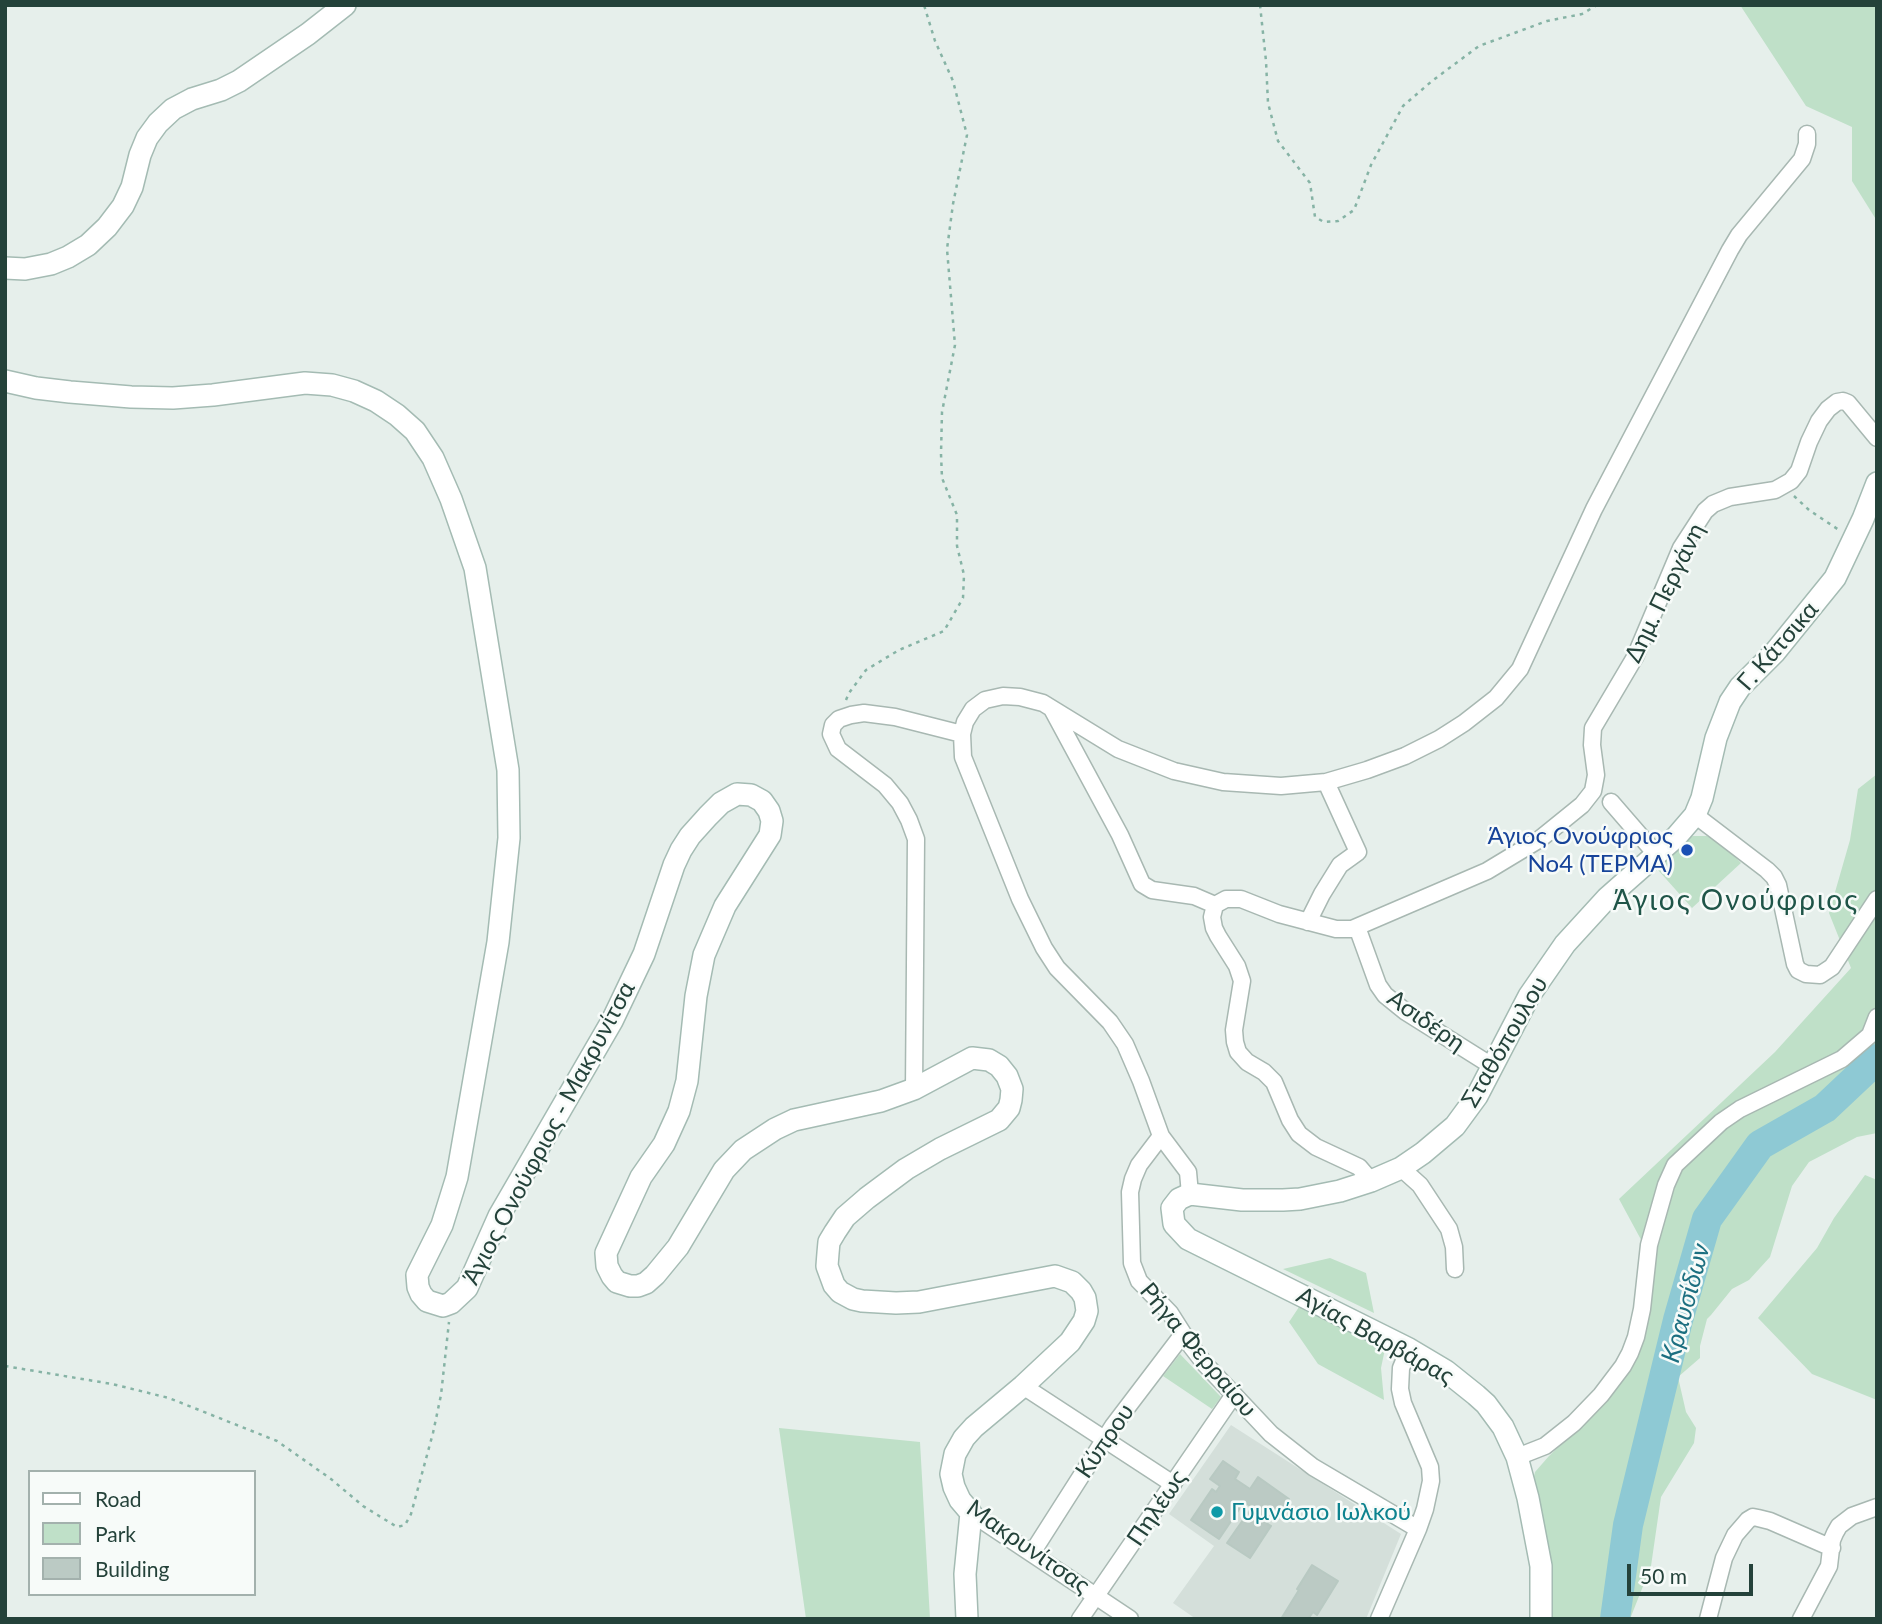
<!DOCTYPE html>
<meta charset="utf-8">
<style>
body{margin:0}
#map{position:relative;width:1882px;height:1624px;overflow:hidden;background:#e6efeb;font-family:Lato,sans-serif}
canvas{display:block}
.frame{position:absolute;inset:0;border:7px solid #24423a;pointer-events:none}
.legend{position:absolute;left:28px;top:1470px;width:228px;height:126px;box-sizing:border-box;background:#f7fbf9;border:2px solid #a3b1ad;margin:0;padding:9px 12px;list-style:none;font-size:21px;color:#24423a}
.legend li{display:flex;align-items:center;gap:14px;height:35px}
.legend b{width:35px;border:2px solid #a3b1ad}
.scale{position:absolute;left:1627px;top:1564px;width:126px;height:32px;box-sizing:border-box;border:4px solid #24423a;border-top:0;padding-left:9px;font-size:21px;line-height:24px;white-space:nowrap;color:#24423a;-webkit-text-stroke:5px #f7fbf9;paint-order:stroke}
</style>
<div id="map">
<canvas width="1882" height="1624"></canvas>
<div class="frame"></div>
<ul class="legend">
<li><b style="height:9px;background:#fff"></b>Road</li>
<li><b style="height:19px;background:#bfe0c8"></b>Park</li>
<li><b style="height:19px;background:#bbcac4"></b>Building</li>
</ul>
<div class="scale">50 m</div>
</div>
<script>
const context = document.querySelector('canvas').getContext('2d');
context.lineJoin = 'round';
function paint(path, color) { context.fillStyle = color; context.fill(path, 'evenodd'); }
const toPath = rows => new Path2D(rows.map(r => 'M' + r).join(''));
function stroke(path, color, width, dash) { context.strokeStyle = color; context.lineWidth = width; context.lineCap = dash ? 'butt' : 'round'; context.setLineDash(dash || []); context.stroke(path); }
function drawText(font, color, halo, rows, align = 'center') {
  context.font = font + ' Lato,sans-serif'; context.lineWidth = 5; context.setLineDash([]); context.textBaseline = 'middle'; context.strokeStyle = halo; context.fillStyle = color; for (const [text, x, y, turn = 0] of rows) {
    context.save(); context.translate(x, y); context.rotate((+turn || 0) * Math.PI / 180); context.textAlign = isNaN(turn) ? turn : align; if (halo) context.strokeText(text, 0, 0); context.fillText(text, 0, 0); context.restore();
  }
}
paint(toPath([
 [1231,1425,1401,1534,1366,1619,1196,1619,1173,1603,1214,1546,1169,1514]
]), '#d4dfda');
paint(toPath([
 [1740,5,1877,5,1877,221,1852,181,1852,127,1806,106],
 [1877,774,1877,1133,1857,1137,1809,1162,1792,1186,1770,1257,1749,1280,1732,1289,1711,1315,1707,1319,1700,1346,1700,1358,1678,1377,1686,1412,1696,1428,1694,1443,1661,1497,1651,1566,1630,1619,1548,1619,1532,1484,1535,1472,1549,1456,1597,1410,1616,1386,1652,1260,1619,1199,1775,1052,1851,968,1829,913,1850,840,1858,789],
 [1693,836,1707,836,1716,840,1726,847,1741,863,1692,908,1650,861,1680,841],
 [1865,1175,1877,1180,1877,1400,1812,1374,1758,1318,1817,1248,1834,1218],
 [1330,1258,1366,1273,1374,1313,1283,1269],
 [1301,1304,1385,1349,1381,1368,1384,1400,1318,1364,1289,1322],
 [1180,1354,1221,1397,1212,1409,1163,1376],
 [779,1428,920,1442,930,1619,806,1619]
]), '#bfe0c8');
stroke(toPath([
 [1615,1619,1628,1525,1678,1320,1707,1219,1760,1145,1825,1108,1877,1059]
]), '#8ec9d4', 30);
const building = toPath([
 [1223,1461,1239,1472,1235,1479,1250,1489,1258,1477,1289,1499,1275,1520,1271,1517,1267,1524,1271,1526,1250,1558,1227,1543,1252,1507,1244,1502,1219,1539,1191,1520,1212,1489,1216,1492,1220,1486,1210,1479,1223,1461],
 [1312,1565,1338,1581,1317,1615,1313,1612,1308,1619,1281,1619,1299,1590,1297,1589,1312,1565]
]);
paint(building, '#bbcac4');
stroke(building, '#b8c9c2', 2);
const street = toPath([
 [1052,709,1120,835,1142,884,1152,890,1194,896,1215,905],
 [1611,802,1656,854],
 [1695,815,1767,870,1774,877,1778,885,1795,964,1798,970,1806,974,1820,975,1832,967,1877,899],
 [1215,905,1226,899,1241,899,1279,914,1336,929,1352,929,1487,871,1540,839,1582,805,1593,791,1596,775,1592,745,1593,728,1635,657,1681,548,1705,511,1713,504,1730,497,1775,490,1791,481,1799,471,1809,442,1819,421,1828,409,1837,402,1843,401,1848,403,1877,438],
 [1215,905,1212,917,1214,928,1218,936,1237,966,1242,981,1234,1030,1235,1042,1238,1052,1247,1062,1264,1072,1274,1082,1290,1120,1299,1134,1316,1147,1359,1167,1371,1181],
 [1308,922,1322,894,1340,865,1358,852,1326,782],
 [1357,927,1378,985,1385,995,1406,1012,1492,1066],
 [914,1089,916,839,909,820,900,803,885,785,838,749,831,734,833,725,839,719,851,715,864,713,895,717,962,734],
 [1161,1136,1139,1165,1133,1179,1130,1192,1132,1263,1139,1281,1170,1313,1191,1346,1205,1364,1271,1434,1313,1467,1418,1529],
 [1401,1168,1420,1185,1449,1229,1454,1247,1455,1269],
 [1190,1194,1188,1172,1161,1136,1141,1081,1125,1044,1110,1022,1057,968,1044,948,1020,899,963,757,962,734,965,722,973,709,985,700,1003,696,1020,697,1043,703,1118,749,1174,771,1223,782,1281,786,1326,782,1367,770,1405,756,1439,739,1464,723,1496,698,1520,669,1594,509,1730,250,1739,235,1802,159,1807,144,1807,134],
 [1023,1386,1173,1484],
 [1517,1457,1545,1446,1574,1423,1601,1395,1623,1366,1630,1353,1636,1337,1642,1309,1649,1245,1666,1185,1675,1165,1721,1122,1740,1109,1842,1059,1870,1035,1877,1017],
 [971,1513,1130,1619],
 [1032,1553,1113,1426,1183,1334],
 [1080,1619,1233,1396],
 [1379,1619,1418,1529,1425,1509,1431,1481,1430,1467,1403,1403,1400,1389,1401,1368,1409,1349],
 [1708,1619,1724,1558,1735,1535,1748,1520,1753,1517,1758,1518,1770,1521,1832,1548],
 [1801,1619,1829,1566,1832,1540,1835,1533,1839,1526,1852,1516,1877,1507]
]);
const secondary = toPath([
 [5,268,25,269,51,264,68,257,88,245,107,227,123,206,132,187,140,155,147,138,158,123,173,109,192,99,221,90,239,81,308,34,345,5],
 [5,381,36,388,70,392,131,397,173,398,213,395,305,383,332,385,354,391,376,401,397,415,415,431,433,458,451,499,475,568,508,770,509,838,498,942,457,1177,442,1225,417,1275,418,1287,421,1294,427,1301,443,1306,451,1303,467,1288,499,1216,612,1021,644,954,674,865,681,850,690,836,708,816,721,803,737,794,751,795,762,801,769,811,772,821,770,835,725,906,704,955,696,996,687,1081,679,1111,664,1144,641,1177,606,1253,607,1266,612,1276,617,1282,630,1286,638,1286,646,1283,655,1275,678,1247,724,1170,743,1150,775,1129,794,1120,881,1101,914,1089,972,1058,989,1060,999,1066,1007,1076,1012,1089,1011,1100,1009,1108,999,1120,940,1149,906,1169,867,1198,845,1217,835,1232,829,1242,828,1253,827,1266,834,1285,840,1292,853,1299,862,1301,896,1303,919,1302,1055,1276,1072,1282,1081,1291,1085,1298,1087,1311,1084,1321,1070,1342,1023,1386,974,1427,964,1438,955,1454,951,1474,954,1487,960,1500,971,1513,965,1574,967,1619],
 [1541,1619,1541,1566,1528,1498,1517,1457,1503,1427,1486,1404,1476,1395,1446,1371,1409,1349,1188,1239,1174,1224,1172,1208,1179,1199,1190,1194,1242,1200,1283,1200,1300,1199,1340,1191,1371,1181,1401,1168,1423,1153,1455,1126,1477,1096,1529,996,1565,944,1607,898,1676,837,1695,815,1702,798,1716,738,1730,702,1740,687,1775,652,1835,578,1863,519,1877,483]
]);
stroke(street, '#a8b8b2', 19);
stroke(secondary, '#a4bbb3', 24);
stroke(toPath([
 [1260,5,1266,61,1268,103,1278,141,1310,183,1315,217,1324,222,1338,221,1354,210,1371,165,1403,106,1432,81,1479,46,1547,21,1582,14,1597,5],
 [1794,496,1809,510,1839,530],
 [846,700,849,693,866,670,899,650,944,631,963,598,964,575,957,546,957,515,942,478,941,454,942,412,955,345,947,249,953,204,967,135,953,81,935,41,924,5],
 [5,1366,112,1384,169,1398,277,1441,331,1479,363,1506,397,1527,405,1525,411,1514,433,1433,441,1395,449,1322]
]), '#86b3a5', 2.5, [3.5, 5]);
stroke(street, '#fff', 16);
stroke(secondary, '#fff', 21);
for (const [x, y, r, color] of [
 [1687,850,7,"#1a4fb4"],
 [1217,1512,7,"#0f9aa8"]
]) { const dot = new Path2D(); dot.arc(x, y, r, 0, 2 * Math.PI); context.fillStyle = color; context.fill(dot); stroke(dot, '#f7fbf9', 2.5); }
drawText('24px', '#24423a', '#f7fbf9', [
 ["Δημ. Περγάνη",1665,593,-64],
 ["Γ. Κάτσικα",1778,646,-49],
 ["Ασιδέρη",1426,1021,35],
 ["Σταθόπουλου",1505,1042,-60],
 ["Άγιος Ονούφριος - Μακρυνίτσα",549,1133,-62],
 ["Αγίας Βαρβάρας",1375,1336,29],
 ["Ρήγα Φερραίου",1198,1350,50],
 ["Κύπρου",1105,1441,-56],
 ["Πηλέως",1157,1508,-56],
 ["Μακρυνίτσας",1028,1547,35]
]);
drawText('24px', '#164399', '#f7fbf9', [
 ["Άγιος Ονούφριος",1673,836],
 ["Νο4 (ΤΕΡΜΑ)",1673,864]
], 'right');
drawText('24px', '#0d838f', '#f7fbf9', [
 ["Γυμνάσιο Ιωλκού",1231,1512]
], 'left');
drawText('italic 26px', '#1c6f80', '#f7fbf9', [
 ["Κραυσίδων",1686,1303,-75]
]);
context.letterSpacing = '2px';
drawText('28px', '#1f5548', '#f7fbf9', [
 ["Άγιος Ονούφριος",1736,901]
]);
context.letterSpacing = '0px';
</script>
